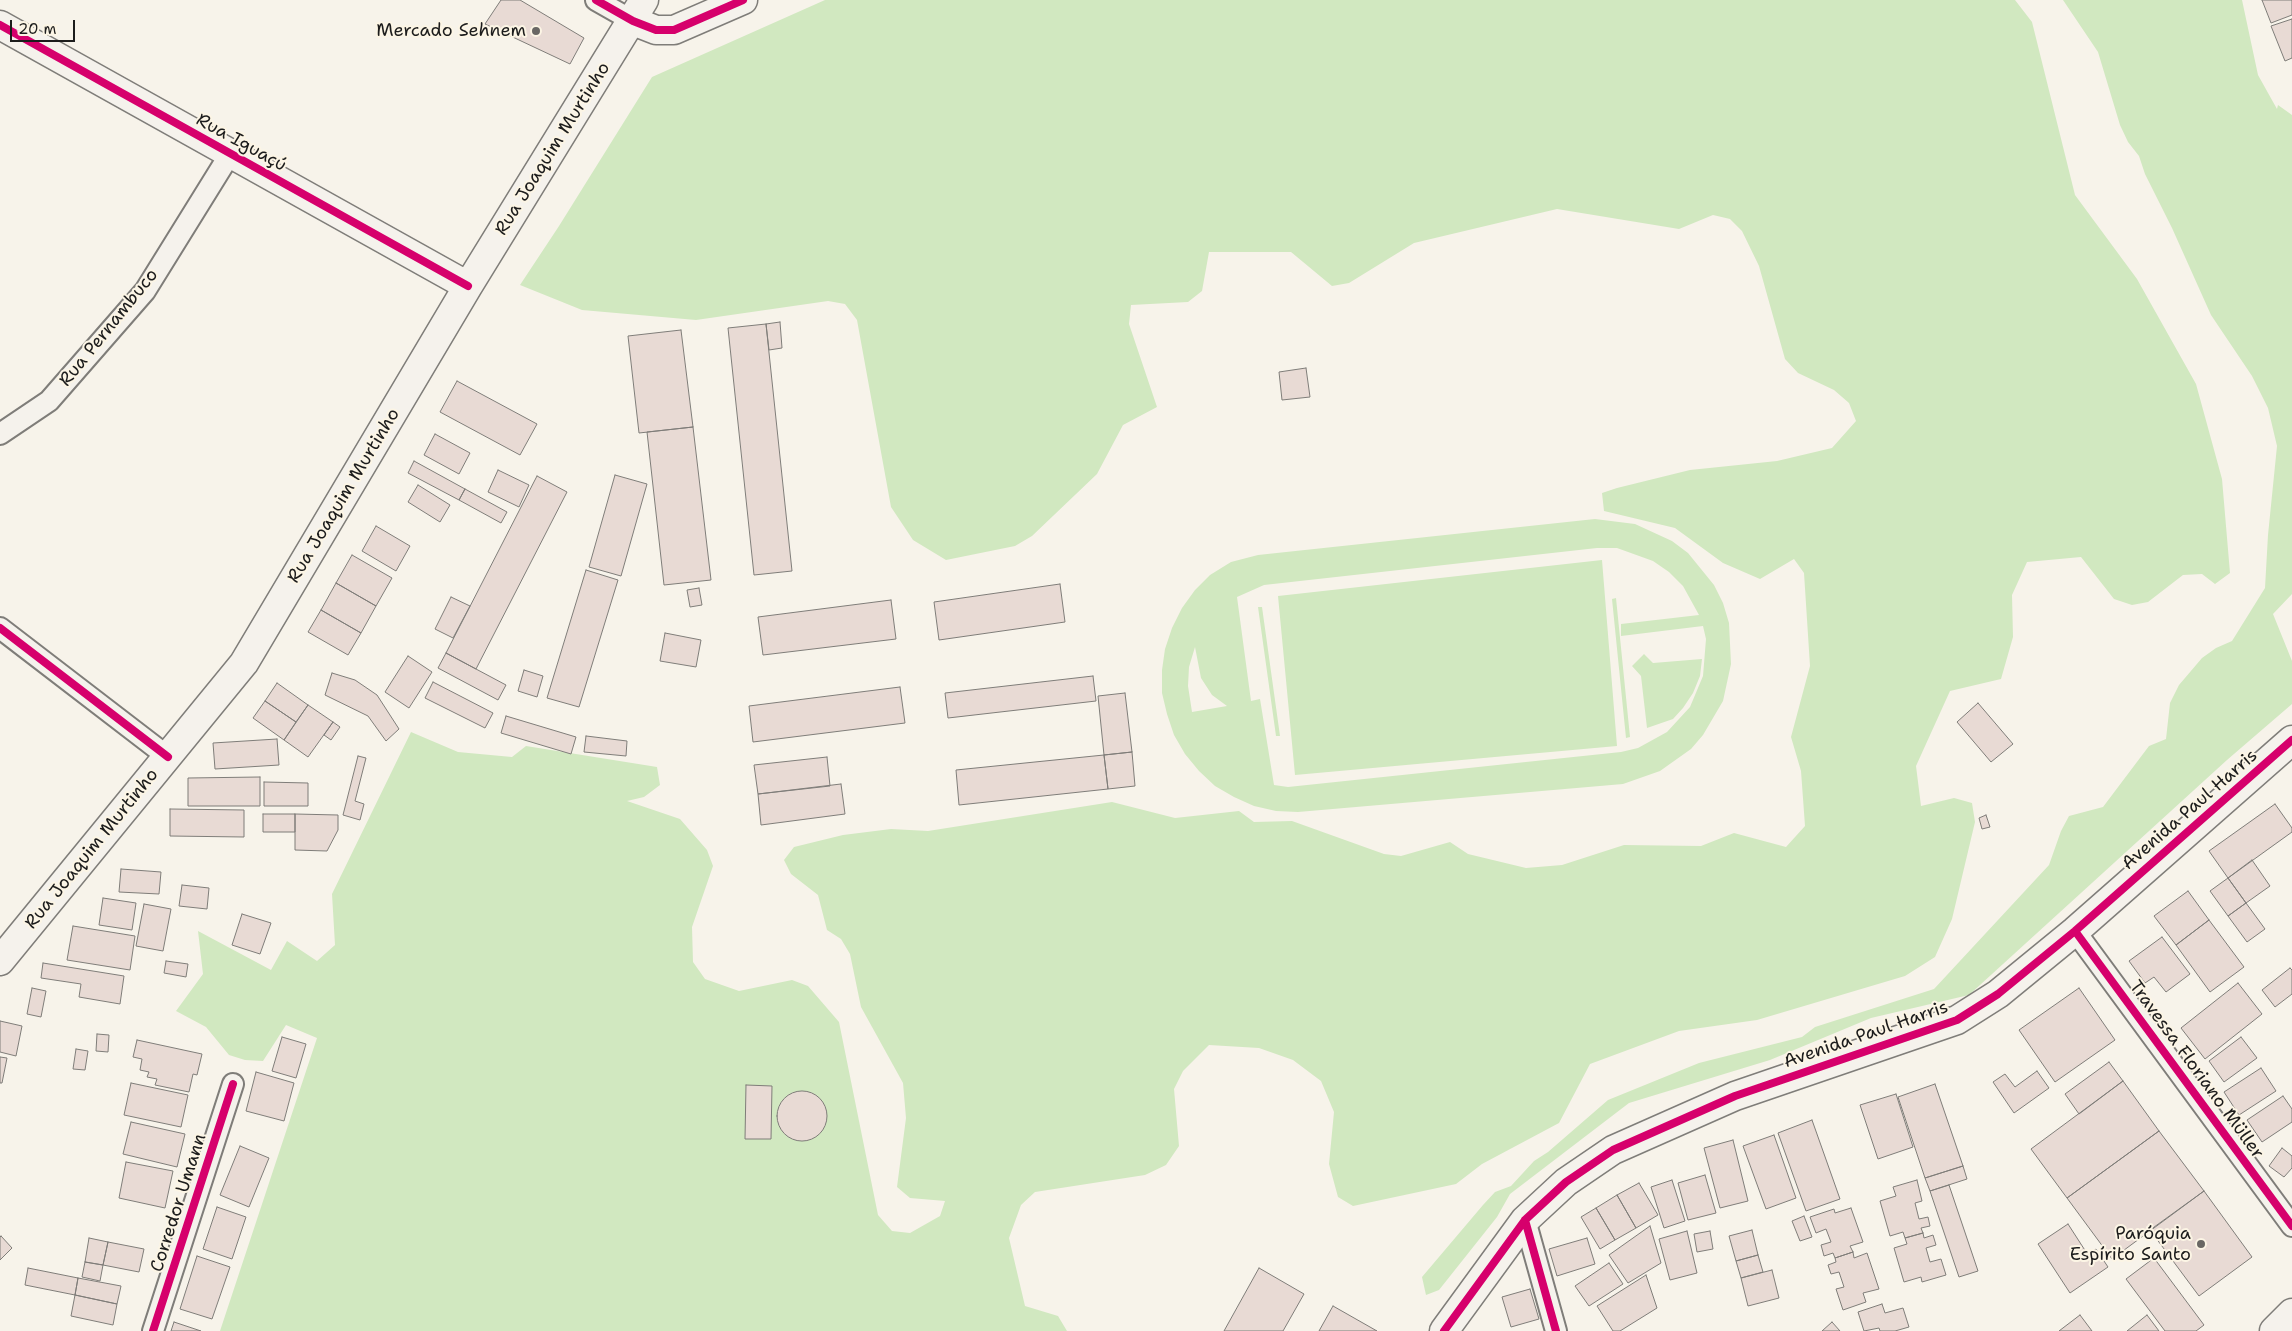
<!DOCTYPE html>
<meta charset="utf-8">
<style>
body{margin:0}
#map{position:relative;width:2292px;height:1331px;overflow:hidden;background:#f7f3ea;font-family:"Shantell Sans",sans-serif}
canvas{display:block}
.scale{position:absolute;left:10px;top:20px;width:65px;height:22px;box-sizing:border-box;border:2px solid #1c1c1c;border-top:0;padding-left:6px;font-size:15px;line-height:18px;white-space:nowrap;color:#1c1c1c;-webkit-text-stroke:4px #fcf5e5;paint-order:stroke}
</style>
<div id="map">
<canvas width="2292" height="1331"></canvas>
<div class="scale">20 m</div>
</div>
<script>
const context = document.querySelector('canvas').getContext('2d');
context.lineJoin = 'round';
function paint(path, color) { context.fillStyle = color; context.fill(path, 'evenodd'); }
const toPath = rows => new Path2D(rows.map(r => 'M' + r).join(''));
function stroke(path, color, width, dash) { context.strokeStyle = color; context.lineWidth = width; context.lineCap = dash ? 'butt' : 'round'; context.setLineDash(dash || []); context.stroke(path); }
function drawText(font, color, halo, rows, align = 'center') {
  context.font = font + ' "Shantell Sans",sans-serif'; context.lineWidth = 4; context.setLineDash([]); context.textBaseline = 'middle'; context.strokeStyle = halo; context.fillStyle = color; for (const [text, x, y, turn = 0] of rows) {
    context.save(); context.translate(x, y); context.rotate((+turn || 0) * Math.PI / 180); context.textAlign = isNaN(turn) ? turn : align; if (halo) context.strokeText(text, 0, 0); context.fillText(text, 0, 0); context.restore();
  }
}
paint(toPath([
 [825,0,2015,0,2032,22,2075,195,2137,279,2196,384,2222,479,2230,573,2215,584,2202,574,2183,575,2148,602,2132,605,2114,599,2081,557,2027,562,2012,595,2013,637,2001,679,1950,691,1916,766,1921,806,1954,798,1972,803,1975,822,1952,919,1935,957,1905,976,1757,1020,1679,1031,1590,1064,1559,1123,1482,1164,1456,1184,1353,1206,1338,1197,1329,1164,1334,1112,1321,1081,1293,1060,1259,1048,1209,1045,1183,1071,1174,1089,1179,1146,1166,1165,1145,1175,1035,1192,1021,1205,1009,1238,1025,1306,1058,1316,1067,1331,220,1331,317,1038,286,1025,263,1061,245,1060,229,1055,206,1027,176,1011,203,974,198,931,271,970,287,941,317,961,335,945,332,894,411,732,458,752,512,757,526,746,657,767,660,785,644,797,627,801,680,819,707,850,713,866,692,927,693,962,705,979,739,991,792,980,808,986,839,1022,878,1215,892,1231,910,1233,940,1216,945,1201,910,1198,897,1187,906,1118,903,1083,861,1007,850,954,841,939,827,930,818,895,791,874,784,860,794,847,843,835,891,829,928,831,1112,802,1175,818,1239,811,1254,822,1292,821,1384,854,1401,856,1450,842,1468,854,1526,868,1562,865,1624,845,1701,846,1734,833,1786,847,1805,826,1801,771,1791,737,1810,666,1804,573,1794,559,1760,579,1723,563,1675,528,1604,511,1602,493,1617,488,1690,470,1777,461,1832,448,1856,421,1849,403,1834,390,1798,373,1785,359,1759,266,1742,231,1730,219,1713,215,1679,229,1557,209,1414,243,1349,283,1332,286,1291,252,1209,252,1202,291,1188,302,1131,305,1129,324,1157,407,1123,425,1097,474,1032,536,1015,546,946,560,913,540,891,507,857,320,845,304,828,301,696,320,582,310,520,285,559,226,652,77],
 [2063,0,2242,0,2258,75,2277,109,2278,105,2292,115,2292,594,2273,614,2292,661,2292,704,2227,760,1969,995,1871,1018,1770,1060,1629,1103,1510,1194,1497,1217,1439,1290,1426,1295,1422,1277,1483,1205,1495,1192,1511,1186,1534,1161,1548,1152,1608,1100,1699,1063,1802,1037,1815,1027,1934,989,2049,865,2061,831,2069,816,2103,807,2149,746,2166,739,2170,703,2179,685,2202,658,2216,648,2232,641,2265,588,2268,535,2277,446,2268,408,2252,376,2211,315,2172,228,2145,174,2139,156,2128,142,2120,125,2098,52],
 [1595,519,1635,524,1672,541,1688,553,1714,585,1723,603,1729,623,1731,664,1723,701,1703,735,1691,749,1660,771,1623,784,1298,812,1276,811,1254,806,1234,797,1215,786,1199,771,1185,754,1174,735,1167,714,1162,693,1162,670,1165,649,1172,628,1182,608,1195,590,1210,575,1231,562,1258,555],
 [1597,548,1617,548,1653,561,1669,572,1683,586,1699,615,1621,624,1621,636,1703,626,1706,639,1703,676,1690,707,1667,732,1638,748,1621,752,1288,787,1274,785,1260,699,1251,701,1237,597,1264,585],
 [1195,647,1201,678,1212,695,1227,706,1192,712,1188,686,1189,667],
 [1602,560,1617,746,1295,775,1278,596],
 [1616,598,1630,737,1626,738,1612,599],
 [1258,607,1262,607,1280,736,1276,736],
 [1644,654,1653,663,1702,659,1700,676,1693,693,1683,708,1673,719,1647,728,1641,676,1632,666]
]), '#d1e8c0');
const building = toPath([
 [501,0,520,0,584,38,570,64,485,24,501,0],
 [2262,0,2292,0,2292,15,2271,23,2262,0],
 [2292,19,2292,58,2285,61,2271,26,2292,19],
 [780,322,782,348,769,350,766,324,780,322],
 [766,324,792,571,754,575,728,328,766,324],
 [681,330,693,427,639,433,628,336,681,330],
 [1306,368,1310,397,1282,400,1279,372,1306,368],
 [457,381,537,424,520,455,440,412,457,381],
 [693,427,711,580,664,585,647,432,693,427],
 [435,434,470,453,459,474,424,455,435,434],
 [414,461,465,489,459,500,408,473,414,461],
 [498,470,529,485,519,507,488,492,498,470],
 [615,475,647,484,621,576,589,567,615,475],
 [537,476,567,492,476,669,446,653,537,476],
 [418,485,450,505,440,522,408,502,418,485],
 [465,489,507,512,501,523,459,500,465,489],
 [376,526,410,546,396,571,362,551,376,526],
 [352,555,392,578,376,606,336,583,352,555],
 [586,570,618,580,579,707,547,698,586,570],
 [336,583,376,606,361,633,321,610,336,583],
 [1060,584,1065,622,939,640,934,602,1060,584],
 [699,588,702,605,690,607,687,590,699,588],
 [451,597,470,606,453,638,435,629,451,597],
 [891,600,896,639,763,655,758,617,891,600],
 [321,610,361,633,348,655,308,632,321,610],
 [665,633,701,640,696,667,660,661,665,633],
 [446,653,506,685,498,700,438,668,446,653],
 [408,656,432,672,409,708,385,692,408,656],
 [524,670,543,676,537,697,518,691,524,670],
 [332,673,355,680,377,695,399,729,386,741,368,716,325,695,332,673],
 [1093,676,1096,701,948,718,945,693,1093,676],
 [433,682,493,713,485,728,425,698,433,682],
 [277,683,308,705,296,722,265,701,277,683],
 [900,687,905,723,753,742,749,706,900,687],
 [1125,693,1132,752,1104,755,1098,696,1125,693],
 [265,701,296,722,284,740,253,718,265,701],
 [1978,703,2013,744,1991,762,1957,722,1978,703],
 [308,705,333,722,308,757,284,740,308,705],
 [506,716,576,737,571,754,501,733,506,716],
 [333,722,340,727,331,740,324,735,333,722],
 [586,736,627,741,626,756,584,752,586,736],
 [277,739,279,765,215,769,213,743,277,739],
 [1132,752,1135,786,1108,789,1104,755,1132,752],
 [1104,755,1108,789,959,805,956,770,1104,755],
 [358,756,366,758,355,801,364,804,360,820,343,815,358,756],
 [827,757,830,786,758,794,754,765,827,757],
 [260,777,260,806,188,806,188,778,260,777],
 [264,782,308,783,308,806,264,806,264,782],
 [841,784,845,814,761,825,758,794,841,784],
 [2275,804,2292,828,2292,832,2228,878,2209,851,2275,804],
 [170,809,244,810,244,837,170,836,170,809],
 [263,814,295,814,295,832,263,832,263,814],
 [295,814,338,815,338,830,327,851,295,850,295,814],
 [1986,815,1990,827,1982,829,1979,818,1986,815],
 [2252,860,2270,886,2246,903,2228,878,2252,860],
 [121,869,161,872,159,894,119,892,121,869],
 [2228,878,2246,903,2228,916,2210,891,2228,878],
 [182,885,209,888,207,909,179,906,182,885],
 [2188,891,2209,920,2176,945,2154,916,2188,891],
 [103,898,136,903,132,930,99,925,103,898],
 [2246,903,2265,929,2247,942,2228,916,2246,903],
 [144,904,171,909,163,951,136,946,144,904],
 [242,914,271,923,260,954,232,945,242,914],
 [2209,920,2244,967,2210,992,2176,945,2209,920],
 [73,926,135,936,130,970,67,960,73,926],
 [2162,937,2190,974,2166,992,2154,977,2145,983,2129,961,2162,937],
 [166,961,188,964,186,977,164,973,166,961],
 [43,963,124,976,120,1004,79,997,81,984,41,978,43,963],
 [2290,968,2292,970,2292,994,2275,1007,2262,990,2290,968],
 [2238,983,2262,1014,2205,1059,2181,1028,2238,983],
 [32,988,46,991,41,1017,27,1014,32,988],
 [2079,988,2115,1040,2055,1082,2019,1030,2079,988],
 [0,1021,22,1026,16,1056,0,1052,0,1021],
 [97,1034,109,1035,108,1052,96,1051,97,1034],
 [282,1037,306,1044,296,1078,272,1071,282,1037],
 [2241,1037,2257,1058,2224,1082,2209,1061,2241,1037],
 [137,1040,202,1054,197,1075,193,1074,189,1092,155,1085,157,1079,147,1077,149,1072,140,1070,142,1059,133,1057,137,1040],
 [76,1049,88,1051,85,1070,73,1069,76,1049],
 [0,1057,7,1058,2,1083,0,1083,0,1057],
 [2109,1062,2123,1081,2079,1114,2065,1094,2109,1062],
 [2261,1068,2276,1091,2239,1115,2224,1092,2261,1068],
 [2037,1071,2049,1088,2014,1113,1993,1082,2005,1074,2015,1087,2037,1071],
 [256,1072,294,1083,284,1121,246,1111,256,1072],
 [2123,1081,2159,1131,2067,1198,2031,1149,2123,1081],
 [131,1083,188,1095,181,1127,124,1115,131,1083],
 [1935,1084,1963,1166,1925,1178,1898,1097,1935,1084],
 [746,1085,772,1086,771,1139,745,1139,746,1085],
 '777 1116a25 25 0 1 1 50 0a25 25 0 1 1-50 0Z',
 [1896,1094,1913,1147,1878,1159,1860,1105,1896,1094],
 [2283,1096,2292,1109,2292,1122,2262,1142,2247,1120,2283,1096],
 [1812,1120,1840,1199,1806,1211,1778,1133,1812,1120],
 [131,1122,185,1134,177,1167,123,1154,131,1122],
 [2159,1131,2204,1191,2112,1259,2067,1198,2159,1131],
 [1774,1135,1796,1198,1766,1209,1743,1146,1774,1135],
 [1733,1140,1748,1201,1720,1208,1704,1148,1733,1140],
 [240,1146,269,1158,249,1207,220,1195,240,1146],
 [2282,1148,2292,1156,2292,1168,2284,1177,2269,1166,2282,1148],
 [126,1162,173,1171,165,1208,119,1198,126,1162],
 [1963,1166,1967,1179,1930,1191,1925,1178,1963,1166],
 [1705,1175,1716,1213,1688,1220,1678,1183,1705,1175],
 [1672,1180,1685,1221,1664,1228,1651,1187,1672,1180],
 [1917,1180,1922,1201,1915,1203,1919,1219,1928,1217,1930,1226,1921,1228,1923,1233,1905,1238,1903,1232,1890,1236,1880,1201,1896,1196,1893,1187,1917,1180],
 [1639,1183,1658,1215,1636,1228,1617,1195,1639,1183],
 [1949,1185,1978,1271,1959,1277,1930,1191,1949,1185],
 [2204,1191,2252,1257,2199,1296,2150,1230,2204,1191],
 [1617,1195,1636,1228,1615,1240,1596,1208,1617,1195],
 [217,1207,246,1217,232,1259,203,1249,217,1207],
 [1596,1208,1615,1240,1600,1249,1581,1217,1596,1208],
 [1851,1208,1863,1242,1850,1246,1853,1252,1835,1258,1833,1253,1824,1256,1821,1245,1831,1242,1826,1229,1816,1233,1810,1217,1834,1209,1835,1213,1851,1208],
 [1804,1216,1812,1237,1800,1241,1792,1221,1804,1216],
 [2068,1224,2088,1255,2096,1249,2108,1267,2070,1293,2038,1244,2068,1224],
 [1650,1226,1661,1263,1628,1283,1609,1255,1650,1226],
 [1752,1230,1758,1255,1736,1261,1729,1236,1752,1230],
 [1687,1231,1697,1273,1670,1280,1659,1239,1687,1231],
 [1710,1231,1713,1249,1697,1252,1694,1234,1710,1231],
 [1923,1233,1924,1238,1933,1235,1936,1245,1926,1248,1930,1262,1941,1259,1946,1275,1922,1282,1921,1277,1904,1282,1894,1248,1907,1244,1905,1238,1923,1233],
 [1,1236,12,1248,0,1260,0,1237,1,1236],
 [89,1238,108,1242,103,1265,85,1262,89,1238],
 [1587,1238,1595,1264,1557,1276,1549,1249,1587,1238],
 [108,1242,144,1249,139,1272,103,1265,108,1242],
 [1853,1252,1854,1258,1867,1253,1879,1289,1863,1293,1866,1302,1843,1310,1836,1289,1844,1287,1839,1272,1831,1274,1828,1265,1836,1262,1835,1258,1853,1252],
 [1758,1255,1763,1272,1741,1278,1736,1261,1758,1255],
 [197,1256,230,1267,212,1319,180,1309,197,1256],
 [2154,1258,2204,1325,2196,1331,2165,1331,2126,1279,2154,1258],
 [85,1262,103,1265,100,1281,82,1277,85,1262],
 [1609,1263,1623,1284,1589,1306,1575,1286,1609,1263],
 [28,1268,78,1278,75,1295,25,1285,28,1268],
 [1259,1268,1304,1294,1283,1331,1224,1331,1259,1268],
 [1772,1270,1779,1298,1748,1306,1741,1278,1772,1270],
 [1646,1275,1657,1308,1620,1331,1613,1331,1597,1306,1646,1275],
 [78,1278,121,1286,117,1304,75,1295,78,1278],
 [1530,1289,1539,1319,1511,1327,1502,1297,1530,1289],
 [75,1295,117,1304,113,1325,71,1316,75,1295],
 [1882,1304,1885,1313,1903,1308,1909,1327,1895,1331,1880,1331,1879,1328,1864,1331,1858,1312,1882,1304],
 [1333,1306,1377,1331,1319,1331,1333,1306],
 [2080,1315,2092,1331,2059,1331,2080,1315],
 [2147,1315,2159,1331,2127,1331,2147,1315],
 [174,1322,201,1331,171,1331,174,1322],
 [1832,1322,1840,1331,1822,1331,1832,1322]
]);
paint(building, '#e8dad4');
stroke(building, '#7f7d79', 1);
const street = toPath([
 [596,0,633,21],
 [0,434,49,401,145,291,230,154],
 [0,628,168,757],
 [2075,931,2292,1226],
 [1525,1220,1556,1331],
 [153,1331,233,1084]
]);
const secondary = toPath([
 [633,21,656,30,674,30,743,0],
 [0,25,468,286],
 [0,961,244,663,468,286,644,0],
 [1444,1331,1525,1220,1566,1182,1613,1150,1735,1096,1957,1020,1998,994,2075,931,2292,740],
 [2274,1331,2292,1313]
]);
stroke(street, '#7f7d79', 24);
stroke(secondary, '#7f7d79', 31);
stroke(street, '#f5f2ec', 20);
stroke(secondary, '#f5f2ec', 28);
stroke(toPath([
 [596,0,633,21,656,30,674,30,743,0],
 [0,25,468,286],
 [0,628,168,757],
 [2075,931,2292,1226],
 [1525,1220,1556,1331],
 [153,1331,233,1084],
 [1444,1331,1525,1220,1566,1182,1613,1150,1735,1096,1957,1020,1998,994,2075,931,2292,740]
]), '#d6006c', 8);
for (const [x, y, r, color] of [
 [536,31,5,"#696764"],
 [2201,1244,5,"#696764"]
]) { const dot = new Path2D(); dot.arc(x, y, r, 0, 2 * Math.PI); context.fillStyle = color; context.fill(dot); stroke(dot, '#fcf5e5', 2); }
drawText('18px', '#1c1c1c', '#fcf5e5', [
 ["Mercado Sehnem",526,31],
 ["Paróquia",2191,1234],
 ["Espírito Santo",2191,1255]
], 'right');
drawText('18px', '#1c1c1c', '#fcf5e5', [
 ["Rua Iguaçú",241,143,29],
 ["Rua Joaquim Murtinho",553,149,-58],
 ["Rua Pernambuco",109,328,-51],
 ["Rua Joaquim Murtinho",344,496,-59],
 ["Avenida Paul Harris",2190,810,-41],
 ["Rua Joaquim Murtinho",92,849,-51],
 ["Avenida Paul Harris",1866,1035,-19],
 ["Travessa Floriano Müller",2196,1070,54],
 ["Corredor Umann",179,1203,-72]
]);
</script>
